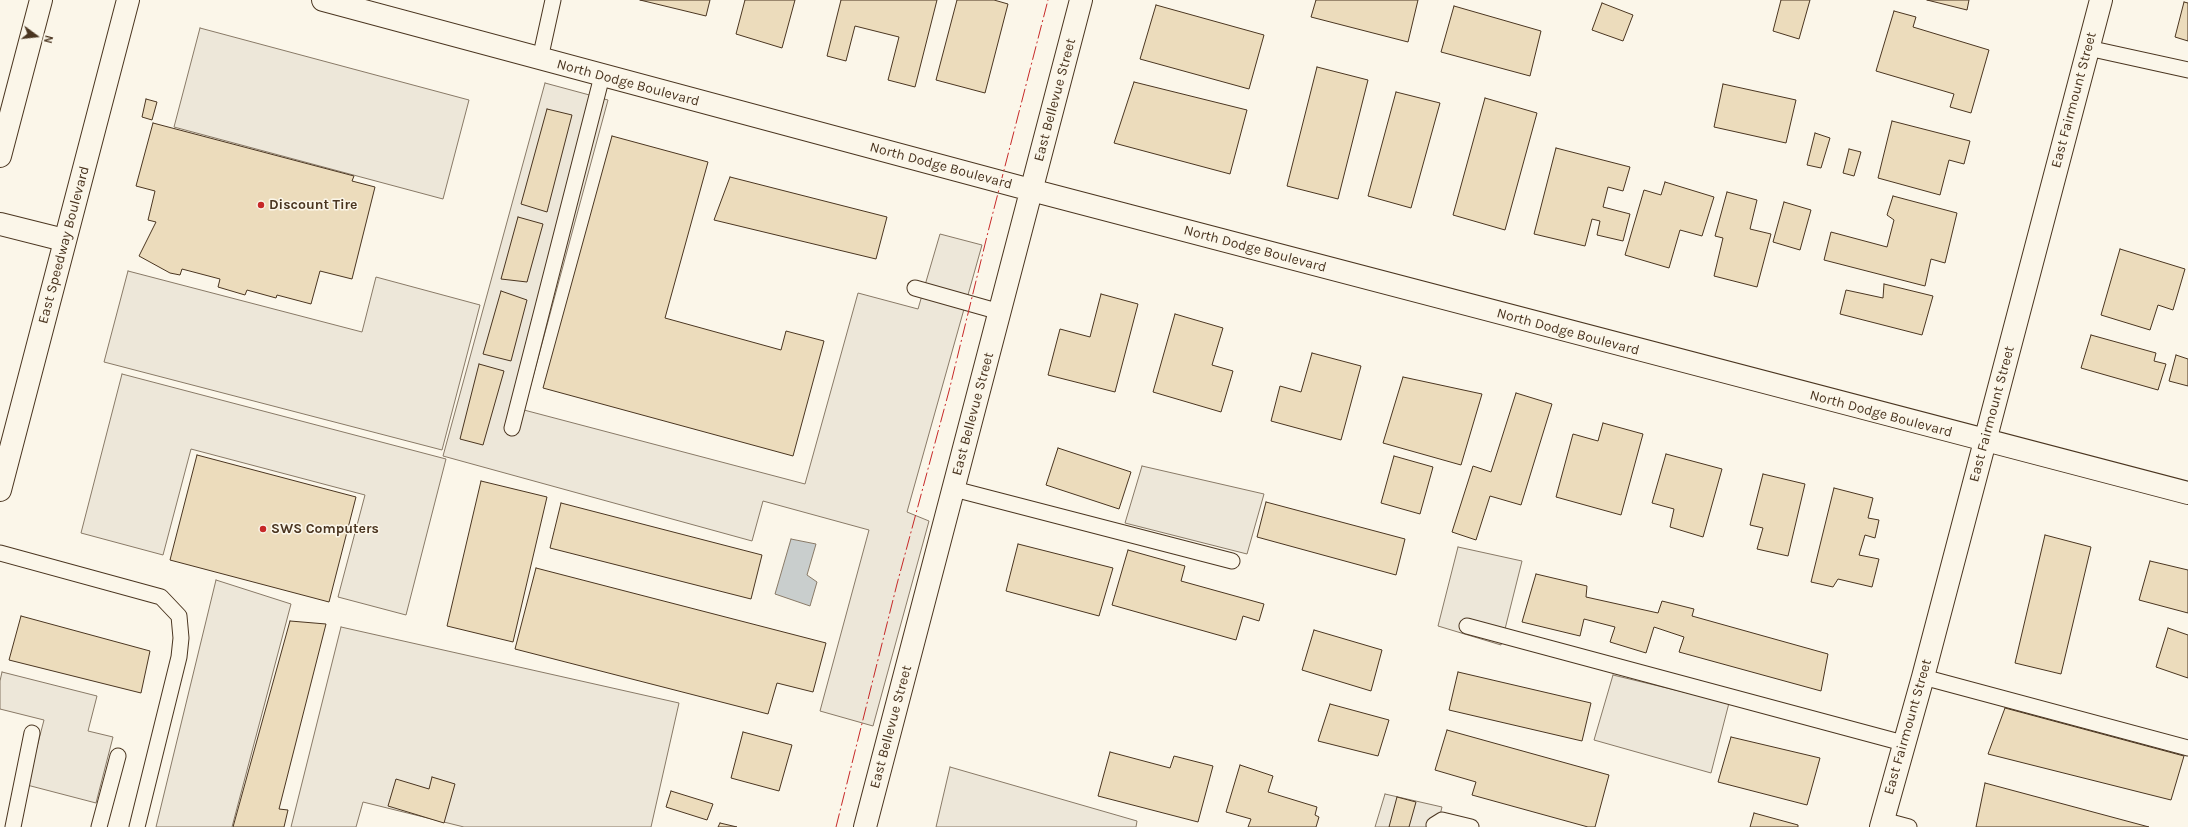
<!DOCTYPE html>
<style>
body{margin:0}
#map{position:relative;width:2188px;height:827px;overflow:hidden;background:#fbf6e9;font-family:Karla,sans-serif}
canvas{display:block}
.north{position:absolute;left:16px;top:16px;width:40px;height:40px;-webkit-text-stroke:3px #fbf6e9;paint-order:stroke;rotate:105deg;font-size:11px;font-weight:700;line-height:16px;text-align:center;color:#4a3520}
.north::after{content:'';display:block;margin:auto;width:14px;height:18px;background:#4a3520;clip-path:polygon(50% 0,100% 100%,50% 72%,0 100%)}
</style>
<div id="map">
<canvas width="2188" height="827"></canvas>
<div class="north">N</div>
</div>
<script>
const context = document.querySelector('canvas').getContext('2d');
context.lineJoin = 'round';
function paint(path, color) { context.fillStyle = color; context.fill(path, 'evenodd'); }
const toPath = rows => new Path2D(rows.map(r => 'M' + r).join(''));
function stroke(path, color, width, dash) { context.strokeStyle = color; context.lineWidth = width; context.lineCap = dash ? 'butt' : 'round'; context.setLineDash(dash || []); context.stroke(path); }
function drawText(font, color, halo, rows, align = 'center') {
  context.font = font + ' Karla,sans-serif'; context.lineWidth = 3; context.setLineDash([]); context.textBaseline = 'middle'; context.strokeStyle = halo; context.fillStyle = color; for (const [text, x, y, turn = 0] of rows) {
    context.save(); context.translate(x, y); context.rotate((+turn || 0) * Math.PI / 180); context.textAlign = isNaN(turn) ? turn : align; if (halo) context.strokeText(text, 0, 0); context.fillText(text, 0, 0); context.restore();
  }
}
const parking = toPath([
 [200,28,469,100,443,199,174,127,200,28],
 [545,83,608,100,524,410,805,484,858,293,918,309,940,234,982,245,907,512,929,521,873,726,820,711,869,530,763,501,752,541,443,456,545,83],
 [128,271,362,332,376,277,480,305,442,450,104,362,128,271],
 [122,374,446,459,406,615,338,597,365,495,191,449,163,555,81,533,122,374],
 [1142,466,1264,494,1247,554,1125,523,1142,466],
 [1458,547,1522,561,1501,645,1438,626,1458,547],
 [216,580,291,604,232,827,156,827,216,580],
 [341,627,679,703,651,827,464,827,363,802,356,827,291,827,341,627],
 [2,672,97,696,88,731,113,737,96,803,27,785,44,720,0,709,0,681,2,672],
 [1613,675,1729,703,1711,773,1594,740,1613,675],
 [950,767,1137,821,1136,827,936,827,950,767],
 [1385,794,1442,807,1437,827,1375,827,1385,794]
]);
paint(parking, '#ede7d9');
stroke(parking, '#887966', 1);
const water = toPath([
 [791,539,816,544,807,575,817,582,810,606,775,594,791,539]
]);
paint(water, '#c9cecd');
stroke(water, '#887966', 1);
const building = toPath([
 [640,0,710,0,706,16,640,0],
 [745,0,795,0,782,48,736,34,745,0],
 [841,0,937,0,915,87,888,80,899,37,855,26,846,61,827,56,841,0],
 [957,0,994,0,1008,4,985,93,936,80,957,0],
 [1316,0,1418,0,1408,42,1311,17,1316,0],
 [1781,0,1810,0,1799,39,1773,31,1781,0],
 [1927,0,1969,0,1967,10,1927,0],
 [2184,2,2188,3,2188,41,2175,37,2184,2],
 [1602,3,1633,15,1623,41,1592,30,1602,3],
 [1156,5,1264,35,1249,89,1140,59,1156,5],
 [1454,6,1541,31,1530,76,1441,52,1454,6],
 [1894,11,1916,17,1913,27,1989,50,1971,113,1950,107,1954,94,1876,71,1894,11],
 [1317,67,1368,80,1338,199,1287,186,1317,67],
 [1134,82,1247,110,1230,174,1114,143,1134,82],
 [1723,84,1796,100,1786,143,1714,127,1723,84],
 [1396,92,1440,103,1411,208,1368,196,1396,92],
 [1485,98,1537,113,1505,230,1453,215,1485,98],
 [146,99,157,102,152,120,142,117,146,99],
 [547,109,572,115,547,212,521,204,547,109],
 [1892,121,1970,141,1964,164,1949,160,1940,195,1878,178,1892,121],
 [153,123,354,176,352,181,375,187,352,279,320,271,311,304,277,295,276,298,247,290,245,295,218,287,220,279,182,269,180,275,170,273,139,256,156,222,148,220,155,191,136,186,153,123],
 [1815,133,1830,138,1821,168,1807,165,1815,133],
 [612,136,708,162,665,318,781,350,786,331,824,341,793,456,543,388,612,136],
 [1556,148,1630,167,1623,191,1608,187,1603,207,1630,214,1623,241,1597,235,1600,221,1592,219,1585,246,1534,234,1556,148],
 [1849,149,1861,152,1854,176,1843,173,1849,149],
 [730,177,887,217,876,259,714,220,730,177],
 [1665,182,1714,197,1702,236,1680,230,1669,268,1625,255,1644,190,1661,195,1665,182],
 [1727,192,1757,200,1750,229,1771,234,1757,287,1714,276,1723,238,1715,236,1727,192],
 [1893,196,1957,213,1945,263,1931,259,1925,286,1824,260,1831,232,1887,247,1894,220,1887,215,1893,196],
 [1784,202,1811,210,1800,250,1773,242,1784,202],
 [518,217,543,224,527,282,501,279,518,217],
 [2120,249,2185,269,2173,310,2158,305,2150,330,2101,315,2120,249],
 [1884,284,1933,296,1922,335,1840,314,1846,290,1883,298,1884,284],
 [501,291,527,300,511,361,483,354,501,291],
 [1101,294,1138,304,1115,392,1048,375,1060,329,1090,337,1101,294],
 [1175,314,1223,328,1212,365,1233,371,1221,412,1153,392,1175,314],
 [2091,335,2156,353,2154,361,2166,364,2158,390,2081,368,2091,335],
 [1312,353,1361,366,1341,440,1271,421,1280,386,1301,392,1312,353],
 [2176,355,2188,359,2188,386,2169,381,2176,355],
 [479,364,504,371,483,445,460,439,479,364],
 [1403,377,1482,394,1461,465,1383,443,1403,377],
 [1516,393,1552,404,1521,505,1490,496,1476,540,1452,532,1473,466,1491,472,1516,393],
 [1603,423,1643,434,1621,515,1556,497,1573,434,1598,441,1603,423],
 [1058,448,1131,472,1119,509,1046,485,1058,448],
 [1666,454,1722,469,1703,537,1670,527,1674,509,1652,503,1666,454],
 [197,455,356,497,329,602,170,560,197,455],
 [1394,456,1433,467,1420,514,1381,503,1394,456],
 [1763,474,1805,484,1788,556,1757,549,1763,528,1750,525,1763,474],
 [481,481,547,497,513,642,447,626,481,481],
 [1834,488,1873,498,1868,518,1879,520,1875,538,1865,535,1859,555,1879,559,1872,587,1838,579,1833,587,1811,582,1834,488],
 [1266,502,1405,539,1396,575,1257,537,1266,502],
 [561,503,762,555,751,599,550,548,561,503],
 [2045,535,2091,547,2061,674,2015,663,2045,535],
 [1018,544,1113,568,1099,616,1006,591,1018,544],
 [1128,550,1185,566,1181,581,1264,604,1259,621,1243,616,1236,640,1112,605,1128,550],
 [2150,561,2188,570,2188,613,2139,600,2150,561],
 [536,568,826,643,813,692,777,683,768,714,515,649,536,568],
 [1536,574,1587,586,1586,597,1658,613,1662,601,1694,609,1692,616,1828,654,1821,691,1679,652,1684,637,1654,627,1646,653,1610,642,1615,627,1584,619,1580,636,1522,622,1536,574],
 [21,616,150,651,141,693,9,660,21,616],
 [290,621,326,624,279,809,288,810,284,827,233,827,290,621],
 [2168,628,2188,635,2188,678,2156,667,2168,628],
 [1314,630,1382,650,1371,691,1302,670,1314,630],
 [1458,672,1591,703,1582,741,1449,710,1458,672],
 [1330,704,1389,720,1378,756,1318,741,1330,704],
 [2005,708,2184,756,2171,800,1988,754,2005,708],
 [1447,730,1609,775,1595,827,1588,827,1472,795,1476,782,1435,770,1447,730],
 [743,732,792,745,779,791,731,778,743,732],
 [1731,737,1820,758,1807,805,1718,782,1731,737],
 [1110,752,1170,768,1174,756,1213,766,1198,822,1098,796,1110,752],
 [1240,765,1273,776,1268,792,1317,807,1315,815,1319,817,1316,827,1248,827,1251,819,1226,812,1240,765],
 [432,777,455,784,444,823,388,806,396,779,429,789,432,777],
 [1985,783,2149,827,1976,827,1985,783],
 [671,791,713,804,707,820,666,807,671,791],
 [1397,797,1416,802,1409,827,1389,827,1397,797],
 [1754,813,1798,825,1798,827,1750,827,1754,813],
 [720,823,737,827,718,827,720,823]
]);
paint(building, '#ecdcbc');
stroke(building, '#4a3520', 1);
const lane = toPath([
 [2088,48,2188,70],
 [540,59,553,0],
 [915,288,1000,312],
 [512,428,602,76],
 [954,489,1232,561],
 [0,553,161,597,179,616,181,638,179,657,137,827],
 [1467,626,1903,743],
 [1923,677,2188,748],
 [1883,820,1909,827],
 [1434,825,1442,820,1471,827],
 [13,827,32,733],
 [99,827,118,756]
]);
const street = toPath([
 [323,0,1031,190,2188,493],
 [0,224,64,240],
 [865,827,1081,0],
 [1881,827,1923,677,2101,0]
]);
const primary = toPath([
 [0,156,41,0],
 [0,490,128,0]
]);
stroke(lane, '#4a3520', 17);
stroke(street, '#4a3520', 24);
stroke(primary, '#4a3520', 24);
stroke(lane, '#fbf6e9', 15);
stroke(street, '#fbf6e9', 22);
stroke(primary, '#fbf6e9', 22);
stroke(toPath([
 [836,827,897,584,949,391,989,228,1048,0]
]), '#c62828', 1, [14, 3, 2, 3]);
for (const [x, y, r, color] of [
 [261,205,4,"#c62828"],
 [263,529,4,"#c62828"]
]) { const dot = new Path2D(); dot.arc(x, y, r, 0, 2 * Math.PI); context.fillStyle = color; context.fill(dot); stroke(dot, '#fbf6e9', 1.5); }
drawText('14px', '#4a3520', '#fbf6e9', [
 ["North Dodge Boulevard",628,83,15],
 ["East Bellevue Street",1055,100,-75],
 ["East Fairmount Street",2074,100,-75],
 ["North Dodge Boulevard",941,166,15],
 ["East Speedway Boulevard",64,245,-75],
 ["North Dodge Boulevard",1255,249,15],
 ["North Dodge Boulevard",1568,332,15],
 ["East Bellevue Street",973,414,-75],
 ["North Dodge Boulevard",1881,414,15],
 ["East Fairmount Street",1992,414,-75],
 ["East Bellevue Street",891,727,-75],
 ["East Fairmount Street",1908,727,-74]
]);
drawText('bold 14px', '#4a3520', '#fbf6e9', [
 ["Discount Tire",269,205],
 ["SWS Computers",271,529]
], 'left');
</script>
